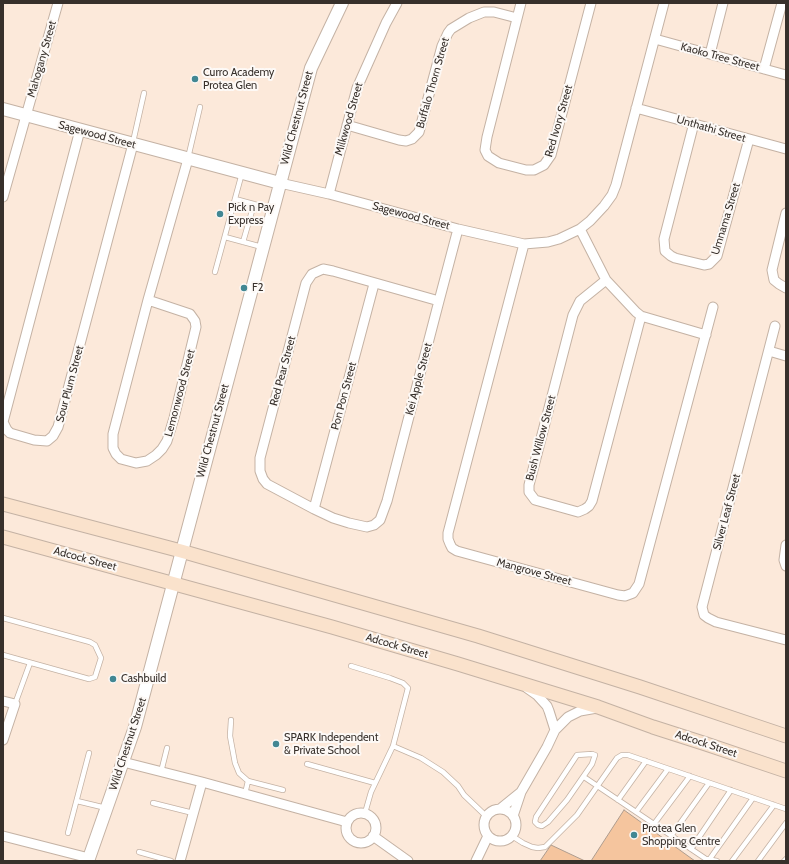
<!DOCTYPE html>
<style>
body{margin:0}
#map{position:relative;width:789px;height:864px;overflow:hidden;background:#fce9da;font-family:Cabin,sans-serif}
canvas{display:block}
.frame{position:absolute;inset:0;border:4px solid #37302b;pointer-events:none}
</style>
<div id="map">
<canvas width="789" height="864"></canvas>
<div class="frame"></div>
</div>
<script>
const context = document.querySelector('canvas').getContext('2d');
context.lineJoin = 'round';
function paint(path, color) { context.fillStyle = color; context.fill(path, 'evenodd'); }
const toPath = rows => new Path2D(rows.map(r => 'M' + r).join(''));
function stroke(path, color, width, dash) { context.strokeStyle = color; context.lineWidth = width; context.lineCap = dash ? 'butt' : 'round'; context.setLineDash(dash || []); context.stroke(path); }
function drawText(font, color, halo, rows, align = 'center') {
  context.font = font + ' Cabin,sans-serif'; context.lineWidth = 4; context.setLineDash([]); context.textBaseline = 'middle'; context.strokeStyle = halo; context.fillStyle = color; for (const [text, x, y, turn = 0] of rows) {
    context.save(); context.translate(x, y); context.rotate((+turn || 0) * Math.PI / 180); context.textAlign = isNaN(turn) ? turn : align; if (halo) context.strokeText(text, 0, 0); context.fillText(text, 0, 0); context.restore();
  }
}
const building = toPath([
 [624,810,695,861,591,861,624,810],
 [551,845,585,861,540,861,551,845]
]);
paint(building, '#f5c59e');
stroke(building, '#ae9c8e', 1);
const service = toPath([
 [133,142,144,93],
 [188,158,200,107],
 [235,199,272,209],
 [225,237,262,247],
 [243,242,254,204],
 [215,272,242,173],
 [3,618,90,642,95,645,101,658,95,677,89,679,3,655],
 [351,666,390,678,403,683,408,688,393,746,371,792,365,813],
 [15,704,30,663],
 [231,720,230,736,235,763,239,773,248,781],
 [393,746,421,758,443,772,458,786,464,795,487,817],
 [592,754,595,755,592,764,567,800,548,822,542,826,538,825,535,822,536,817,577,755,592,754],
 [307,764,375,783],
 [161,772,167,748],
 [584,777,706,859,717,861],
 [245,794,248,781,283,790],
 [618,800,646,761],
 [77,801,106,808],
 [153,803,193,813],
 [636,812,668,769],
 [654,824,690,776],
 [68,833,89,753],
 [512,836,523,843,532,847,538,848,545,847,577,815,617,758,622,755,628,755,786,809],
 [671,836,709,783],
 [691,849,731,790],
 [139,852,171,861],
 [709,860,753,798],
 [732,861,774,805],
 [758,861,786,823],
 [784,861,786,859]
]);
const minor = toPath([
 [521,3,487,137,485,150,488,156,499,163,526,170,534,170,544,165,551,155,591,3],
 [655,39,786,75],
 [710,54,723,3],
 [764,69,782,3],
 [636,108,786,149],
 [694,123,664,239,665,251,671,256,675,258,704,265,709,264,717,256,749,139],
 [347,125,399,140,406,141,412,139,419,132,442,46,448,33,451,29,469,18,484,12,494,12,517,18],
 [80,130,3,422,7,430,10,433,34,440,47,441,53,436,58,427,133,144],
 [280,183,329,194,458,229,524,244,548,242,559,239,580,229,590,221,604,206,612,195,616,185,664,3],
 [329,194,357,88,386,23,397,3],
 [3,197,58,3],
 [786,213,772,270,774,280,779,284,786,288],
 [580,229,606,280,636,312,641,316,706,335],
 [524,244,448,533,448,539,450,544,452,548,457,551,618,595,625,596,633,593,639,584,713,307],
 [606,280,580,301,573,315,529,485,529,492,535,500,578,512,585,509,589,506,592,501,641,316],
 [148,300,190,314,195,321,196,327,174,418,167,441,162,449,156,455,147,461,136,463,121,459,116,454,113,448,113,434,148,300,188,159],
 [439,301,333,271,323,269,312,274,306,283,260,458,260,471,263,479,267,484,314,509,333,518,349,523,367,527,374,525,380,520,387,501,439,301,458,229],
 [775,326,702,607,704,615,708,618,716,622,786,640],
 [769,351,786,356],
 [314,509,374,284],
 [786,545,784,560,786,566],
 [527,688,537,695,547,706,549,711,555,730],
 [3,701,15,704,3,740],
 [123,762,202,782,347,822],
 [500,809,521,792],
 '484 825a16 16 0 1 1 32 0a16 16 0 1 1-32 0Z',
 '346 828a15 15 0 1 1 30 0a15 15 0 1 1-30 0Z',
 [513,816,521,792,547,747,555,730,568,717,580,711,597,708],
 [3,836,89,858],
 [373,836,408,861],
 [180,861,202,782],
 [476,861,488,836]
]);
const tertiary = toPath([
 [3,109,280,183],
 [88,861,135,727,311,68,342,3]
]);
const secondary = toPath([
 [3,504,181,551,478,636,640,687,786,736],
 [3,537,332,627,458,664,598,707,653,727,706,744,786,771]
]);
stroke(service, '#c4b2a4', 6);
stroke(minor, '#c4b2a4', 11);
stroke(tertiary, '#c4b2a4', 14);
stroke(secondary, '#c4b2a4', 15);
stroke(service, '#fff', 4.5);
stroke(minor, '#fff', 9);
stroke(tertiary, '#fff', 12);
stroke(secondary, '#fae2cc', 13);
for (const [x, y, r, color] of [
 [195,79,4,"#428793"],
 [220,214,4,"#428793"],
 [244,288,4,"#428793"],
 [113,679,4,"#428793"],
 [276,744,4,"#428793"],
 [634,835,4,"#428793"]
]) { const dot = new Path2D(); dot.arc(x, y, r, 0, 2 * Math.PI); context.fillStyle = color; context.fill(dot); stroke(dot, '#fdf9f6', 1.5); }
drawText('11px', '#37302b', '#fdf9f6', [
 ["Kaoko Tree Street",720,57,15],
 ["Mahogany Street",42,59,-74],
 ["Buffalo Thorn Street",433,83,-74],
 ["Wild Chestnut Street",297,118,-75],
 ["Milkwood Street",349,119,-74],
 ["Red Ivory Street",559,121,-74],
 ["Unthathi Street",711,129,16],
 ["Sagewood Street",97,135,15],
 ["Sagewood Street",411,216,15],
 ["Umnama Street",726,219,-73],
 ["Red Pear Street",283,371,-75],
 ["Kei Apple Street",419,379,-75],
 ["Sour Plum Street",70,384,-75],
 ["Lemonwood Street",180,393,-75],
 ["Pon Pon Street",344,396,-75],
 ["Wild Chestnut Street",213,431,-75],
 ["Bush Willow Street",541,438,-75],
 ["Silver Leaf Street",727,512,-75],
 ["Adcock Street",85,559,15],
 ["Mangrove Street",534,572,15],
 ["Adcock Street",397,646,16],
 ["Wild Chestnut Street",128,744,-72],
 ["Adcock Street",706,744,18]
]);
drawText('11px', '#37302b', '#fdf9f6', [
 ["Curro Academy",203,73],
 ["Protea Glen",203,86],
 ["Pick n Pay",228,208],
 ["Express",228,221],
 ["F2",252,288],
 ["Cashbuild",121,679],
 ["SPARK Independent",284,738],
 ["& Private School",284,751],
 ["Protea Glen",642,829],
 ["Shopping Centre",642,842]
], 'left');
</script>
